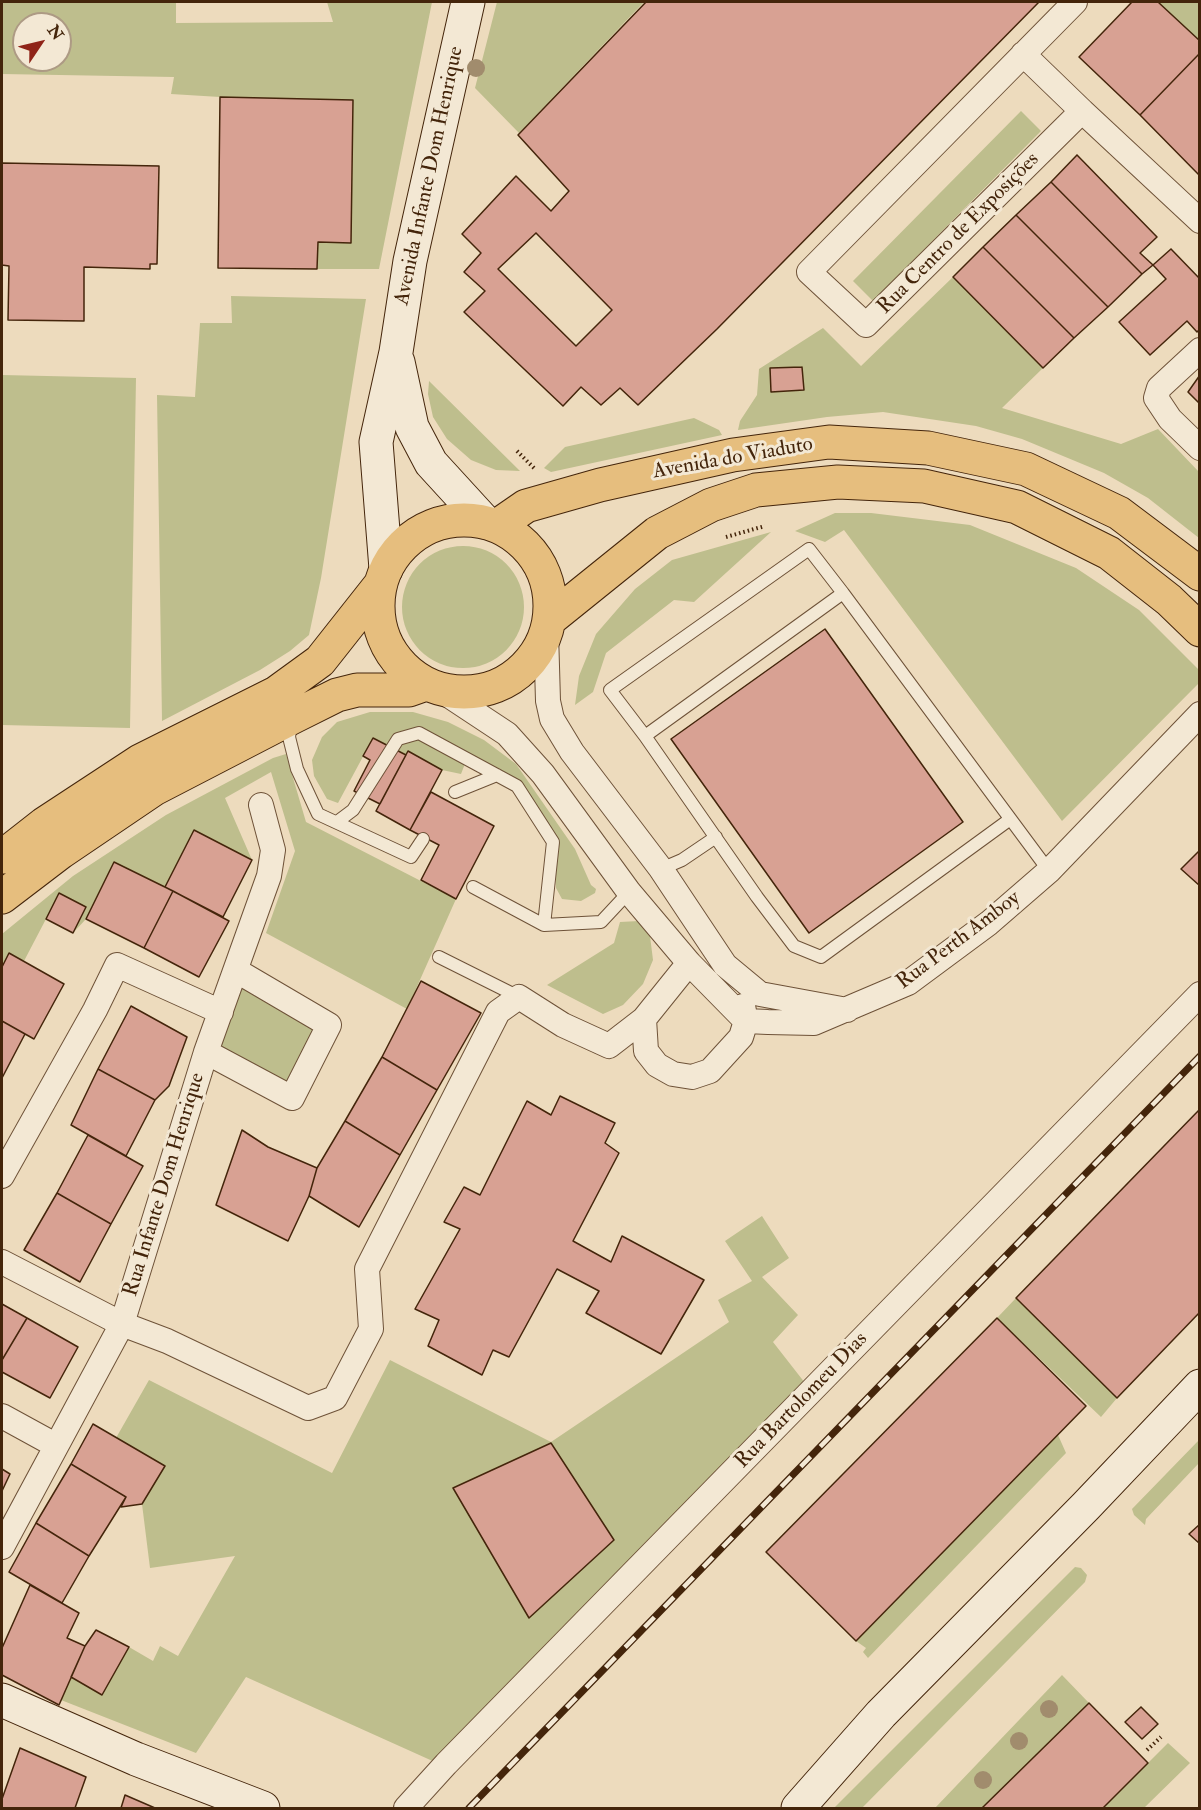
<!DOCTYPE html>
<meta charset="utf-8">
<style>
body{margin:0}
#map{position:relative;width:1201px;height:1810px;overflow:hidden;background:#eddbbd;font-family:"IM FELL Double Pica",serif}
canvas{display:block}
.frame{position:absolute;inset:0;border:3px solid #44250b;pointer-events:none}
.north{position:absolute;left:12px;top:12px;width:60px;height:60px;box-sizing:border-box;background:#f3e8d4;border:2px solid #ad9a84;border-radius:50%;rotate:55deg;font-size:16px;font-weight:700;line-height:24px;text-align:center;color:#44250b}
.north::after{content:'';display:block;margin:auto;width:21px;height:27px;background:#8f2418;clip-path:polygon(50% 0,100% 100%,50% 72%,0 100%)}
</style>
<div id="map">
<canvas width="1201" height="1810"></canvas>
<div class="frame"></div>
<div class="north">N</div>
</div>
<script>
const context = document.querySelector('canvas').getContext('2d');
context.lineJoin = 'round';
function paint(path, color) { context.fillStyle = color; context.fill(path, 'evenodd'); }
const toPath = rows => new Path2D(rows.map(r => 'M' + r).join(''));
function stroke(path, color, width, dash) { context.strokeStyle = color; context.lineWidth = width; context.lineCap = dash ? 'butt' : 'round'; context.setLineDash(dash || []); context.stroke(path); }
function drawText(font, color, halo, rows, align = 'center') {
  context.font = font + ' "IM FELL Double Pica",serif'; context.lineWidth = 6; context.setLineDash([]); context.textBaseline = 'middle'; context.strokeStyle = halo; context.fillStyle = color; for (const [text, x, y, turn = 0] of rows) {
    context.save(); context.translate(x, y); context.rotate((+turn || 0) * Math.PI / 180); context.textAlign = isNaN(turn) ? turn : align; if (halo) context.strokeText(text, 0, 0); context.fillText(text, 0, 0); context.restore();
  }
}
paint(toPath([
 [2,2,176,2,176,23,333,22,327,2,432,2,379,269,317,269,318,242,220,97,171,94,174,77,2,74],
 [24,24,60,24,60,60,24,60],
 [497,2,644,2,519,133,475,88],
 [1158,2,1199,2,1199,41],
 [1021,111,1041,131,873,301,853,281],
 [953,277,1043,368,1002,408,1121,444,1158,429,1199,472,1199,538,1148,498,1104,473,1022,439,976,426,883,412,827,417,738,430,740,421,757,395,759,369,823,328,861,366],
 [231,296,366,299,321,578,309,635,290,651,260,670,162,721,157,395,195,397,200,323,232,323],
 [2,375,136,378,130,728,2,725],
 [429,381,520,471,496,470,471,460,447,439,433,417,428,394],
 [694,418,719,430,722,435,551,472,544,468,565,447],
 [835,513,871,513,970,525,1076,568,1139,610,1199,670,1199,683,1062,821,844,530,825,542,795,531],
 [771,532,694,602,674,600,606,653,593,692,575,705,579,676,596,634,635,589,672,560],
 '402 607a61 61 0 1 1 122 0a61 61 0 1 1-122 0Z',
 [370,712,413,712,448,722,484,740,516,764,575,849,591,885,596,889,595,893,581,901,562,899,556,888,554,840,529,801,468,756,461,774,442,770,408,752,406,755,373,738,338,803,327,799,314,776,312,760,322,737,337,722],
 [286,754,306,822,456,899,407,1009,266,933,295,851,271,772,225,798,252,860,194,830,165,887,114,862,86,919,73,933,46,919,24,961,9,953,2,967,2,934,73,876,166,815,273,758],
 [639,921,650,936,653,960,643,984,623,1005,603,1014,547,985,614,943,620,922],
 [237,971,329,1025,292,1098,206,1052],
 [762,1216,789,1258,762,1277,798,1315,773,1342,805,1383,437,1763,246,1677,196,1753,61,1700,71,1677,129,1647,153,1661,160,1646,178,1656,235,1556,150,1568,142,1504,116,1438,149,1380,332,1473,390,1360,551,1442,729,1322,718,1300,752,1281,725,1241],
 [551,1443,613,1540,529,1618,453,1488],
 [1016,1298,1117,1398,1101,1417,997,1318],
 [1058,1435,1066,1453,868,1658,863,1652,866,1648,856,1641],
 [1199,1440,1199,1463,1146,1519,1145,1525,1134,1515,1132,1509],
 [1075,1567,1081,1568,1087,1575,1085,1582,862,1808,834,1808],
 [1062,1675,1089,1703,982,1808,935,1808],
 [1168,1743,1190,1763,1144,1808,1103,1808]
]), '#bebe8d');
const building = toPath([
 [646,2,1039,2,717,329,638,405,620,388,601,405,581,387,563,406,464,312,485,291,464,272,481,253,462,234,516,176,551,211,569,191,518,135,646,2],
 [1132,2,1158,2,1200,41,1200,53,1140,115,1079,57,1132,2],
 [1200,53,1200,176,1140,115,1200,53],
 [220,97,353,100,351,243,318,242,317,269,218,268,220,97],
 [1077,155,1157,237,1140,253,1153,265,1142,274,1051,182,1077,155],
 [2,163,159,166,157,264,150,264,150,269,84,267,84,321,8,320,9,266,2,265,2,163],
 [1051,182,1142,274,1108,307,1016,215,1051,182],
 [1016,215,1108,307,1074,338,983,247,1016,215],
 [536,233,612,310,576,346,498,269,536,233],
 [983,247,1074,338,1043,368,953,277,983,247],
 [1171,249,1200,279,1200,329,1197,332,1187,321,1150,355,1119,322,1166,279,1153,265,1171,249],
 [802,367,804,390,771,392,770,368,802,367],
 [1200,375,1200,404,1188,392,1200,375],
 [825,629,963,822,809,933,671,739,825,629],
 [373,738,406,755,380,804,354,791,370,760,363,756,373,738],
 [408,751,442,770,410,830,376,811,408,751],
 [431,792,494,826,456,899,421,880,439,845,410,830,431,792],
 [194,830,252,860,223,917,165,887,194,830],
 [1200,850,1200,886,1181,869,1200,850],
 [114,862,173,891,144,948,86,919,114,862],
 [173,891,229,921,199,977,144,948,173,891],
 [59,893,86,907,73,933,46,919,59,893],
 [9,953,64,984,34,1039,2,1021,2,967,9,953],
 [421,981,481,1013,437,1090,382,1057,421,981],
 [131,1006,187,1037,169,1086,155,1100,98,1069,131,1006],
 [2,1021,25,1034,2,1078,2,1021],
 [382,1057,437,1090,400,1155,345,1121,382,1057],
 [98,1069,155,1100,126,1156,71,1125,98,1069],
 [560,1096,615,1123,605,1143,619,1153,573,1241,611,1262,622,1236,704,1280,661,1354,586,1313,599,1291,557,1269,509,1357,493,1350,482,1375,428,1346,439,1320,415,1309,460,1229,444,1222,464,1187,480,1195,527,1101,551,1115,560,1096],
 [1200,1109,1200,1312,1117,1398,1016,1298,1200,1109],
 [345,1121,400,1155,359,1227,309,1196,317,1168,345,1121],
 [242,1130,268,1147,317,1168,309,1196,288,1241,216,1205,242,1130],
 [88,1135,143,1166,111,1224,57,1193,88,1135],
 [57,1193,111,1224,80,1282,24,1250,57,1193],
 [2,1304,27,1318,2,1360,2,1304],
 [27,1318,78,1347,50,1398,2,1372,2,1360,27,1318],
 [997,1318,1086,1406,856,1641,766,1552,997,1318],
 [93,1424,165,1466,142,1504,121,1507,126,1497,71,1464,93,1424],
 [551,1443,614,1540,529,1618,453,1488,551,1443],
 [71,1464,126,1497,89,1556,36,1523,71,1464],
 [2,1469,10,1474,2,1491,2,1469],
 [36,1523,89,1556,62,1603,9,1572,36,1523],
 [1200,1524,1200,1544,1189,1534,1200,1524],
 [30,1585,79,1613,67,1638,85,1646,59,1705,2,1675,2,1648,30,1585],
 [96,1630,129,1647,102,1695,71,1677,85,1646,96,1630],
 [1089,1703,1148,1763,1103,1808,982,1808,1089,1703],
 [1141,1707,1158,1724,1142,1739,1125,1722,1141,1707],
 [20,1748,86,1777,75,1808,2,1808,2,1799,20,1748],
 [125,1795,155,1808,121,1808,125,1795]
]);
paint(building, '#d8a193');
stroke(building, '#44250b', 1.5);
const lane = toPath([
 [843,593,1049,871],
 [291,724,289,737,297,769,318,814,411,857,423,839],
 [645,736,610,690,809,549,843,593,645,736,757,897,794,946,821,957,1009,820],
 [455,792,497,775],
 [337,822,353,810,398,739,419,733,517,786,553,842,544,925],
 [661,869,682,860,716,837],
 [473,887,544,925,601,922,629,892],
 [439,957,519,997]
]);
const street = toPath([
 [1075,2,809,272,866,325,1082,111,1200,221],
 [1023,54,1082,111],
 [1200,350,1159,388,1156,398,1170,419,1200,448],
 [546,632,548,701,552,719,572,752,661,869,725,965,760,994,847,1010],
 [439,689,507,734,543,774,629,892,689,963,746,1021,768,1022,814,1023,908,983,989,923,1049,871,1200,714],
 [689,963,644,1019,646,1051,657,1065,673,1074,692,1077,710,1071,741,1037,746,1021,743,1006],
 [206,1052,292,1098,329,1025,237,971],
 [2,1176,95,1010,117,965,221,1012],
 [2,1262,122,1324,167,1341,308,1408,335,1398,371,1329,367,1269,498,1012,519,997,563,1025,609,1046,644,1019],
 [2,1416,55,1445],
 [2,1547,122,1324,206,1052,269,876,273,850,261,805],
 [406,1808,446,1764,1200,994]
]);
const secondary = toPath([
 [398,362,412,427,431,463,485,522],
 [386,569,376,442,396,352,410,261,468,2],
 [2,1700,136,1759,263,1808],
 [798,1808,881,1714,1086,1506,1200,1386]
]);
const primary = toPath([
 '378 606a86 86 0 1 1 172 0a86 86 0 1 1-172 0Z',
 [497,526,526,506,600,485,733,455,829,442,928,448,1026,469,1119,513,1200,574],
 [549,620,657,533,711,505,756,490,838,482,924,486,1017,507,1109,553,1169,600,1200,630],
 [2,857,44,824,140,761,276,693,320,661,380,585],
 [2,897,61,852,154,789,293,717,337,695,357,690,409,690,426,684]
]);
stroke(lane, '#6e5238', 14);
stroke(street, '#6e5238', 26);
stroke(secondary, '#44250b', 35);
stroke(primary, '#44250b', 35);
stroke(toPath([
 [517,451,536,470],
 [726,537,765,526],
 [1147,1750,1161,1737]
]), '#44250b', 4, [1.5, 3]);
stroke(lane, '#f3e8d4', 12);
stroke(street, '#f3e8d4', 24);
stroke(secondary, '#f3e8d4', 33);
stroke(primary, '#e6be7e', 33);
const rail = toPath([
 [469,1808,1200,1056]
]);
stroke(rail, '#44250b', 7);
stroke(rail, '#f3e8d4', 4.5, [14]);
context.fillStyle = '#a18c6d';
for (const [x, y] of [
 [476,68],
 [1049,1709],
 [1019,1741],
 [983,1780]
]) { context.beginPath(); context.arc(x, y, 9, 0, 2 * Math.PI); context.fill(); }
drawText('21px', '#44250b', '#f3e8d4', [
 ["Avenida Infante Dom Henrique",430,176,-78],
 ["Rua Centro de Exposições",959,234,-45],
 ["Avenida do Viaduto",733,459,-10],
 ["Rua Perth Amboy",959,941,-37],
 ["Rua Infante Dom Henrique",165,1185,-73],
 ["Rua Bartolomeu Dias",802,1401,-46]
]);
</script>
